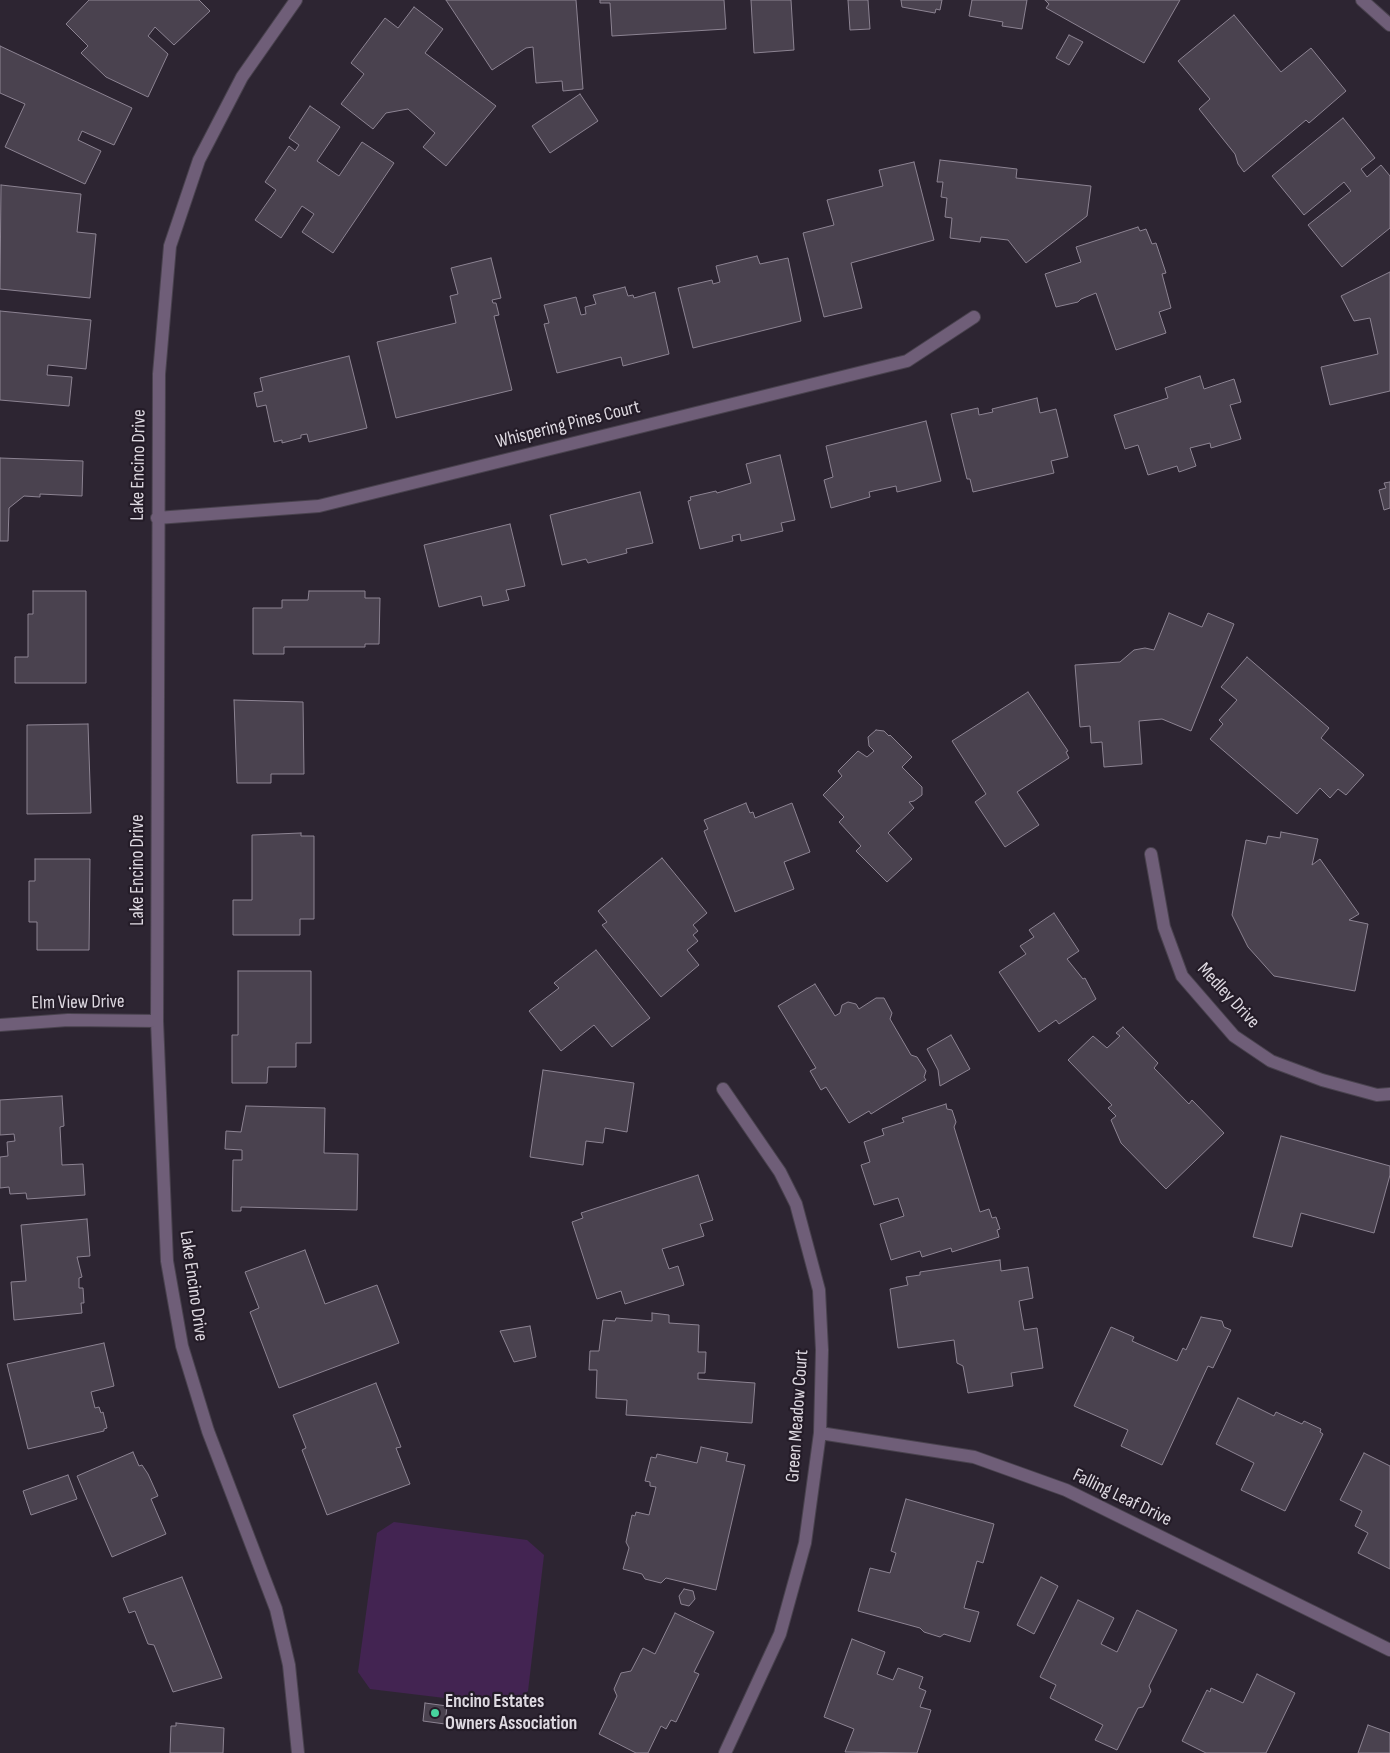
<!DOCTYPE html>
<style>
body{margin:0}
canvas{display:block;background:#2d2532}
</style>
<canvas width="1390" height="1753"></canvas>
<script>
const context = document.querySelector('canvas').getContext('2d');
context.lineJoin = 'round';
function paint(path, color) { context.fillStyle = color; context.fill(path, 'evenodd'); }
const toPath = rows => new Path2D(rows.map(r => 'M' + r).join(''));
function stroke(path, color, width, dash) { context.strokeStyle = color; context.lineWidth = width; context.lineCap = dash ? 'butt' : 'round'; context.setLineDash(dash || []); context.stroke(path); }
function drawText(font, color, halo, rows, align = 'center') {
  context.font = font + ' "Sofia Sans Condensed",sans-serif'; context.lineWidth = 4.5; context.setLineDash([]); context.textBaseline = 'middle'; context.strokeStyle = halo; context.fillStyle = color; for (const [text, x, y, turn = 0] of rows) {
    context.save(); context.translate(x, y); context.rotate((+turn || 0) * Math.PI / 180); context.textAlign = isNaN(turn) ? turn : align; if (halo) context.strokeText(text, 0, 0); context.fillText(text, 0, 0); context.restore();
  }
}
paint(toPath([
 [394,1522,527,1540,544,1555,528,1691,511,1706,370,1689,358,1672,377,1533]
]), '#432452');
const building = toPath([
 [89,0,199,0,210,11,174,45,155,27,148,36,168,54,148,97,106,77,81,53,88,46,66,24,89,0],
 [446,0,576,0,583,89,563,91,562,81,536,83,533,47,526,48,492,70,446,0],
 [600,0,724,0,726,29,612,36,610,3,600,3,600,0],
 [751,0,791,0,794,50,754,53,751,0],
 [848,0,868,0,870,29,850,30,848,0],
 [901,0,942,0,940,10,936,9,935,13,902,7,901,0],
 [972,0,1027,0,1022,29,1002,26,1003,22,969,16,972,0],
 [1045,0,1180,0,1144,63,1046,8,1049,4,1045,0],
 [414,7,443,29,425,53,496,106,446,166,423,147,435,133,408,109,386,113,373,129,341,104,364,74,351,63,385,18,398,28,414,7],
 [1234,15,1281,72,1311,48,1346,91,1309,123,1306,120,1244,172,1238,164,1235,154,1199,109,1210,99,1178,61,1234,15],
 [1069,35,1083,42,1069,65,1056,58,1069,35],
 [0,46,132,108,114,145,82,131,78,140,101,151,85,184,5,147,25,104,0,93,0,46],
 [580,94,598,121,550,153,532,126,580,94],
 [310,106,340,127,317,161,339,176,362,142,394,163,333,253,302,232,314,214,302,206,281,238,255,220,276,190,265,182,289,146,295,151,299,145,289,138,310,106],
 [1343,118,1375,158,1361,169,1367,177,1381,165,1390,176,1390,228,1342,267,1308,225,1351,191,1344,182,1304,215,1272,176,1343,118],
 [940,160,1017,169,1016,178,1091,186,1087,216,1026,263,1008,240,981,237,980,242,950,238,952,218,945,217,947,198,941,197,943,182,937,182,940,160],
 [914,162,934,240,851,263,862,308,824,317,803,233,834,225,827,200,883,186,879,170,914,162],
 [1,185,81,194,77,232,96,234,90,298,0,289,1,185],
 [1138,227,1140,231,1146,229,1152,244,1156,243,1166,273,1162,274,1171,308,1159,312,1166,333,1116,350,1096,293,1081,299,1078,302,1056,307,1045,274,1081,262,1076,247,1138,227],
 [757,256,760,264,788,258,801,321,693,348,678,288,712,280,713,284,720,282,716,266,757,256],
 [491,258,501,298,492,300,493,303,496,303,499,315,494,316,512,390,396,418,377,342,456,323,450,296,458,294,451,268,491,258],
 [1390,272,1390,391,1330,405,1321,367,1378,354,1370,318,1354,321,1341,296,1390,272],
 [625,287,628,296,633,295,634,298,655,292,669,354,623,366,621,357,557,373,544,324,549,323,544,305,576,297,581,315,586,314,585,307,596,304,593,295,625,287],
 [0,311,91,320,86,369,48,365,47,375,72,377,69,406,0,400,0,311],
 [349,356,367,428,309,442,307,434,301,435,301,438,282,443,282,440,274,442,266,405,257,407,254,393,263,391,260,378,349,356],
 [1200,376,1204,389,1234,379,1241,402,1230,405,1241,439,1211,448,1210,443,1190,448,1196,466,1179,472,1177,466,1148,475,1138,445,1125,449,1114,415,1168,398,1165,388,1200,376],
 [1037,398,1040,413,1056,409,1068,457,1051,461,1054,473,973,492,970,479,967,479,951,414,978,408,979,415,993,412,992,409,1037,398],
 [926,421,941,481,897,492,896,486,869,492,870,497,831,508,824,480,833,477,826,446,926,421],
 [780,455,795,520,781,523,783,531,741,541,740,534,732,536,733,541,700,549,688,501,691,500,690,497,716,491,717,493,751,483,746,464,780,455],
 [0,458,83,461,82,496,40,494,40,497,24,496,9,508,8,541,0,541,0,458],
 [1390,482,1390,508,1384,510,1379,490,1386,488,1384,483,1390,482],
 [640,492,653,543,626,549,627,553,588,563,586,559,562,565,550,515,640,492],
 [510,524,525,586,506,590,509,600,483,606,481,596,439,607,424,545,510,524],
 [33,591,86,591,86,683,15,683,15,657,28,657,28,614,33,614,33,591],
 [309,591,365,591,365,598,380,598,379,644,365,644,365,647,284,647,284,654,253,654,253,608,282,608,282,600,308,600,309,591],
 [1169,613,1202,627,1208,613,1234,624,1191,731,1162,719,1139,721,1142,764,1104,767,1102,742,1091,743,1090,726,1080,727,1075,665,1120,662,1134,650,1145,648,1154,650,1169,613],
 [1247,657,1329,728,1321,738,1364,775,1346,795,1338,789,1330,798,1320,788,1297,814,1210,739,1223,724,1219,720,1237,700,1221,687,1247,657],
 [1028,692,1068,751,1066,752,1069,758,1017,792,1039,825,1005,847,975,802,986,794,952,741,1028,692],
 [234,700,303,702,304,774,271,774,271,783,237,783,234,700],
 [88,724,91,813,27,814,27,725,88,724],
 [876,730,884,731,889,736,890,735,912,757,902,767,922,787,922,795,914,801,909,802,914,808,888,833,912,859,887,882,856,851,861,846,839,822,844,817,823,795,842,776,838,771,858,751,867,757,874,751,869,746,868,737,876,730],
 [746,803,750,813,753,812,755,818,792,803,810,852,784,862,794,889,735,912,704,831,708,829,704,820,746,803],
 [1281,832,1318,839,1312,865,1320,859,1359,914,1349,920,1368,924,1355,991,1274,976,1248,947,1232,915,1246,840,1266,844,1268,836,1280,838,1281,832],
 [301,833,301,836,314,836,314,919,300,919,300,935,233,935,233,900,252,900,252,835,301,833],
 [662,858,707,913,693,925,698,931,693,935,698,941,687,950,699,965,661,997,602,925,607,922,598,911,662,858],
 [35,859,90,859,89,950,37,950,37,922,29,922,29,881,35,881,35,859],
 [1054,913,1079,951,1067,959,1083,979,1085,978,1096,999,1059,1024,1056,1020,1039,1032,999,972,1026,954,1020,946,1034,937,1029,930,1054,913],
 [596,950,650,1018,612,1047,594,1025,561,1051,529,1011,559,988,554,983,596,950],
 [238,971,311,971,311,1043,296,1043,296,1067,268,1067,267,1083,232,1083,232,1035,238,1035,238,971],
 [815,984,835,1016,840,1013,842,1005,848,1002,856,1004,859,1009,876,998,884,998,892,1013,890,1019,911,1055,917,1057,926,1071,924,1077,926,1080,871,1114,869,1111,849,1123,826,1087,821,1090,810,1071,816,1068,778,1006,815,984],
 [1123,1027,1158,1063,1154,1068,1189,1104,1192,1100,1224,1133,1166,1189,1121,1143,1111,1120,1116,1116,1108,1108,1112,1105,1068,1060,1093,1036,1107,1048,1120,1036,1116,1033,1123,1027],
 [951,1035,970,1069,940,1086,938,1070,927,1049,951,1035],
 [543,1070,634,1083,627,1132,605,1128,603,1143,586,1141,583,1165,530,1157,543,1070],
 [62,1096,64,1126,60,1127,62,1165,83,1164,85,1195,27,1199,26,1193,10,1194,9,1187,0,1188,0,1157,8,1156,7,1142,15,1141,14,1134,0,1135,0,1100,62,1096],
 [946,1104,947,1109,952,1110,956,1122,954,1127,980,1212,989,1209,992,1218,996,1217,1000,1229,997,1230,999,1237,952,1252,951,1248,922,1257,920,1251,891,1260,880,1224,904,1216,898,1198,874,1205,861,1165,870,1162,864,1142,884,1135,882,1129,904,1122,902,1118,946,1104],
 [246,1106,325,1108,324,1153,358,1154,357,1210,241,1207,241,1211,232,1211,233,1160,242,1160,242,1150,225,1149,226,1131,241,1132,246,1106],
 [1281,1136,1390,1166,1390,1175,1374,1233,1301,1213,1292,1247,1253,1237,1281,1136],
 [698,1175,713,1220,700,1224,704,1236,662,1249,669,1269,678,1266,684,1285,625,1304,621,1291,597,1299,572,1222,583,1218,581,1213,698,1175],
 [87,1219,90,1256,77,1257,82,1277,79,1278,79,1288,83,1288,84,1303,81,1303,82,1313,14,1320,11,1282,26,1281,21,1225,87,1219],
 [305,1250,325,1304,377,1285,399,1343,279,1388,250,1312,259,1308,245,1272,305,1250],
 [1000,1260,1001,1271,1028,1267,1033,1298,1019,1301,1024,1330,1037,1328,1043,1368,1011,1373,1013,1386,968,1393,963,1366,957,1363,954,1340,898,1348,890,1289,908,1285,906,1277,920,1275,920,1272,1000,1260],
 [652,1313,669,1315,669,1323,699,1325,698,1352,706,1352,705,1373,698,1373,698,1379,755,1383,752,1423,626,1415,627,1400,596,1398,597,1370,589,1370,590,1351,599,1351,603,1320,615,1321,616,1318,652,1321,652,1313],
 [1201,1317,1222,1321,1224,1327,1231,1330,1213,1368,1208,1366,1162,1465,1121,1446,1128,1430,1074,1406,1111,1327,1134,1337,1132,1341,1177,1361,1183,1348,1186,1350,1201,1317],
 [530,1326,536,1357,514,1362,500,1331,530,1326],
 [104,1343,114,1386,91,1392,95,1408,99,1407,101,1413,103,1412,107,1428,104,1429,104,1431,28,1449,7,1364,104,1343],
 [376,1383,401,1447,396,1448,410,1484,327,1515,302,1450,306,1448,293,1415,376,1383],
 [1238,1398,1274,1416,1276,1412,1302,1424,1304,1421,1321,1429,1320,1432,1323,1434,1285,1511,1241,1490,1254,1463,1216,1444,1238,1398],
 [701,1447,728,1453,726,1461,745,1465,716,1590,666,1578,661,1583,645,1579,642,1574,623,1569,629,1548,626,1542,632,1515,635,1516,636,1512,649,1515,656,1487,650,1486,650,1482,645,1481,651,1457,656,1458,657,1454,697,1463,701,1447],
 [133,1452,139,1466,142,1465,148,1474,158,1496,151,1499,166,1534,112,1557,77,1476,133,1452],
 [1364,1453,1390,1466,1390,1569,1358,1553,1368,1533,1355,1526,1362,1511,1340,1500,1364,1453],
 [68,1475,77,1499,31,1515,23,1491,68,1475],
 [906,1499,994,1524,983,1563,977,1561,964,1608,979,1612,970,1642,944,1634,940,1637,924,1632,920,1628,858,1611,870,1568,890,1573,896,1553,891,1551,906,1499],
 [182,1577,222,1678,173,1692,154,1645,148,1644,135,1611,129,1613,123,1598,182,1577],
 [1041,1577,1058,1586,1034,1634,1017,1625,1041,1577],
 [684,1589,693,1591,695,1599,689,1606,681,1604,679,1596,684,1589],
 [1078,1600,1114,1618,1101,1644,1117,1652,1137,1610,1177,1630,1149,1686,1151,1691,1143,1707,1138,1708,1117,1750,1095,1740,1103,1725,1050,1698,1056,1685,1040,1677,1078,1600],
 [675,1613,714,1632,694,1672,699,1674,676,1722,671,1720,666,1729,661,1726,648,1753,636,1753,599,1734,617,1696,614,1689,621,1673,631,1671,643,1648,655,1654,675,1613],
 [852,1639,885,1652,877,1674,893,1680,898,1668,923,1677,919,1688,926,1691,920,1707,931,1710,917,1753,845,1752,854,1729,824,1717,852,1639],
 [1257,1674,1295,1693,1266,1753,1206,1753,1182,1741,1207,1690,1210,1692,1211,1688,1243,1703,1257,1674],
 [425,1703,447,1706,445,1724,423,1721,425,1703],
 [176,1723,224,1728,223,1753,170,1753,171,1726,176,1726,176,1723],
 [1368,1725,1390,1733,1390,1753,1358,1753,1368,1725]
]);
paint(building, '#4a424f');
stroke(building, '#8c8392', 1);
const minor = toPath([
 [296,0,242,77,199,160,170,246,159,374,157,1021,167,1261,182,1346,208,1431,276,1609,289,1665,298,1753],
 [1362,0,1390,25],
 [157,518,319,506,907,361,974,317],
 [1151,854,1164,927,1182,976,1234,1036,1271,1061,1322,1080,1377,1095,1390,1094],
 [0,1025,68,1020,157,1021],
 [723,1089,780,1172,796,1204,819,1290,822,1350,820,1433,805,1543,780,1634,725,1753],
 [820,1433,974,1457,1066,1490,1390,1650]
]);
stroke(minor, '#49424e', 14);
stroke(minor, '#6f5e78', 12);
for (const [x, y, r, color] of [
 [435,1713,5,"#47d49e"]
]) { const dot = new Path2D(); dot.arc(x, y, r, 0, 2 * Math.PI); context.fillStyle = color; context.fill(dot); stroke(dot, '#241c28', 2); }
drawText('19px', '#ded9e1', '#241c28', [
 ["Whispering Pines Court",568,425,-14],
 ["Lake Encino Drive",139,465,-89],
 ["Lake Encino Drive",138,870,-90],
 ["Medley Drive",1228,996,47],
 ["Elm View Drive",78,1003,-1],
 ["Lake Encino Drive",193,1286,82],
 ["Green Meadow Court",798,1416,-86],
 ["Falling Leaf Drive",1122,1498,26]
]);
drawText('bold 19px', '#ded9e1', '#241c28', [
 ["Encino Estates",445,1702],
 ["Owners Association",445,1724]
], 'left');
</script>
